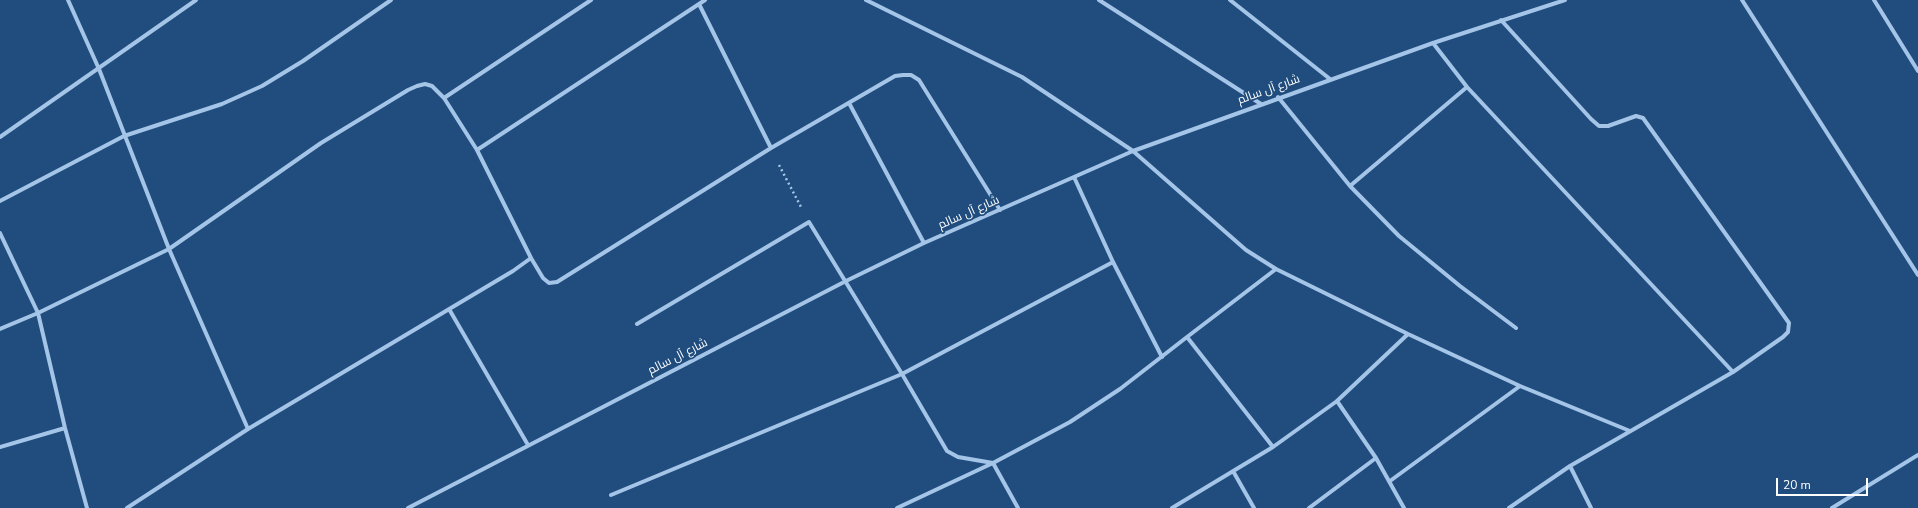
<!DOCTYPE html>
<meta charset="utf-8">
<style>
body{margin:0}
#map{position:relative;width:1918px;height:508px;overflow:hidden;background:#204d7e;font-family:"Nunito Sans",sans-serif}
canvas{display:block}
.scale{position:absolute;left:1776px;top:478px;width:92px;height:18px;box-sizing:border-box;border:2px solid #fff;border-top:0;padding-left:5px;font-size:12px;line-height:14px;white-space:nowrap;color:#fff;-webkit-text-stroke:3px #204d7e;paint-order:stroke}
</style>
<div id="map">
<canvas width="1918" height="508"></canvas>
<div class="scale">20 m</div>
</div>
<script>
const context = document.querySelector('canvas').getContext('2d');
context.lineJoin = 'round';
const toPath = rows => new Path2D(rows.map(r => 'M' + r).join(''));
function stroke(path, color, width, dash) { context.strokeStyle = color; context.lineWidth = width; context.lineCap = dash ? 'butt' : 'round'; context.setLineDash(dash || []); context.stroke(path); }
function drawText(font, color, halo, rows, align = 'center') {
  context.font = font + ' "Nunito Sans",Cairo,sans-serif'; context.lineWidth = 3.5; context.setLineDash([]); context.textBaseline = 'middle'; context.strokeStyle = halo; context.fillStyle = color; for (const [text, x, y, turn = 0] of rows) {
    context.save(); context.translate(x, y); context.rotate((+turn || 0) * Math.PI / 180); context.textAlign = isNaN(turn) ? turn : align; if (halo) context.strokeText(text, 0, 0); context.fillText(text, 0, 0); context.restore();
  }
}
stroke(toPath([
 [779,165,801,207]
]), '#a4c5e7', 2.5, [2, 3]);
stroke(toPath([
 [68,0,99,69,169,249,248,429],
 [866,0,1022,77,1133,151,1246,250,1276,269,1408,334,1520,386,1630,431],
 [1099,0,1261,104],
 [1230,0,1330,79],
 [1742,0,1918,275],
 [1874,0,1918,71],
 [699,4,771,148],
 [1501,20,1591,119,1599,126,1608,126,1636,116,1643,118,1789,323,1788,332,1783,337,1733,372,1570,466,1509,508],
 [1433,43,1467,87,1733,372],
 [1278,97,1350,186,1399,236,1460,286,1516,328],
 [444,98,591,0],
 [849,103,924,243],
 [0,137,196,0],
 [477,150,705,0],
 [1074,177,1113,262,1162,357],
 [1350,186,1467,87],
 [0,201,124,136,222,104,262,86,303,61,391,0],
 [0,233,38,313,65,428,87,508],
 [531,258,543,278,549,283,557,282,771,148,895,76,903,75,911,75,919,80,1000,210],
 [449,309,528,445],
 [637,324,809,222,902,374,947,451,958,457,993,463],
 [0,329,38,313,169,249,321,143,408,90,417,86,425,84,432,86,444,98,477,150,531,258,513,271,248,429,127,508],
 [1187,337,1276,269],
 [1337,401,1376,458],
 [0,447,65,428],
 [993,463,1018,508],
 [1570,466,1591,508],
 [1233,471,1254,508],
 [1390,481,1520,386],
 [611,495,902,374,1113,262],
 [408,508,846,281,924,243,1133,151,1433,43,1565,0],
 [897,508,993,463,1070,422,1120,389,1187,337,1273,447],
 [1172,508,1273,447,1337,401,1408,334],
 [1309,508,1376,458,1404,508],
 [1832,508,1918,455]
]), '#a4c5e7', 4);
drawText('12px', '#fff', '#204d7e', [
 ["شارع آل سالم",1269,90,-20],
 ["شارع آل سالم",969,213,-24],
 ["شارع آل سالم",678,357,-27]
]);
</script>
